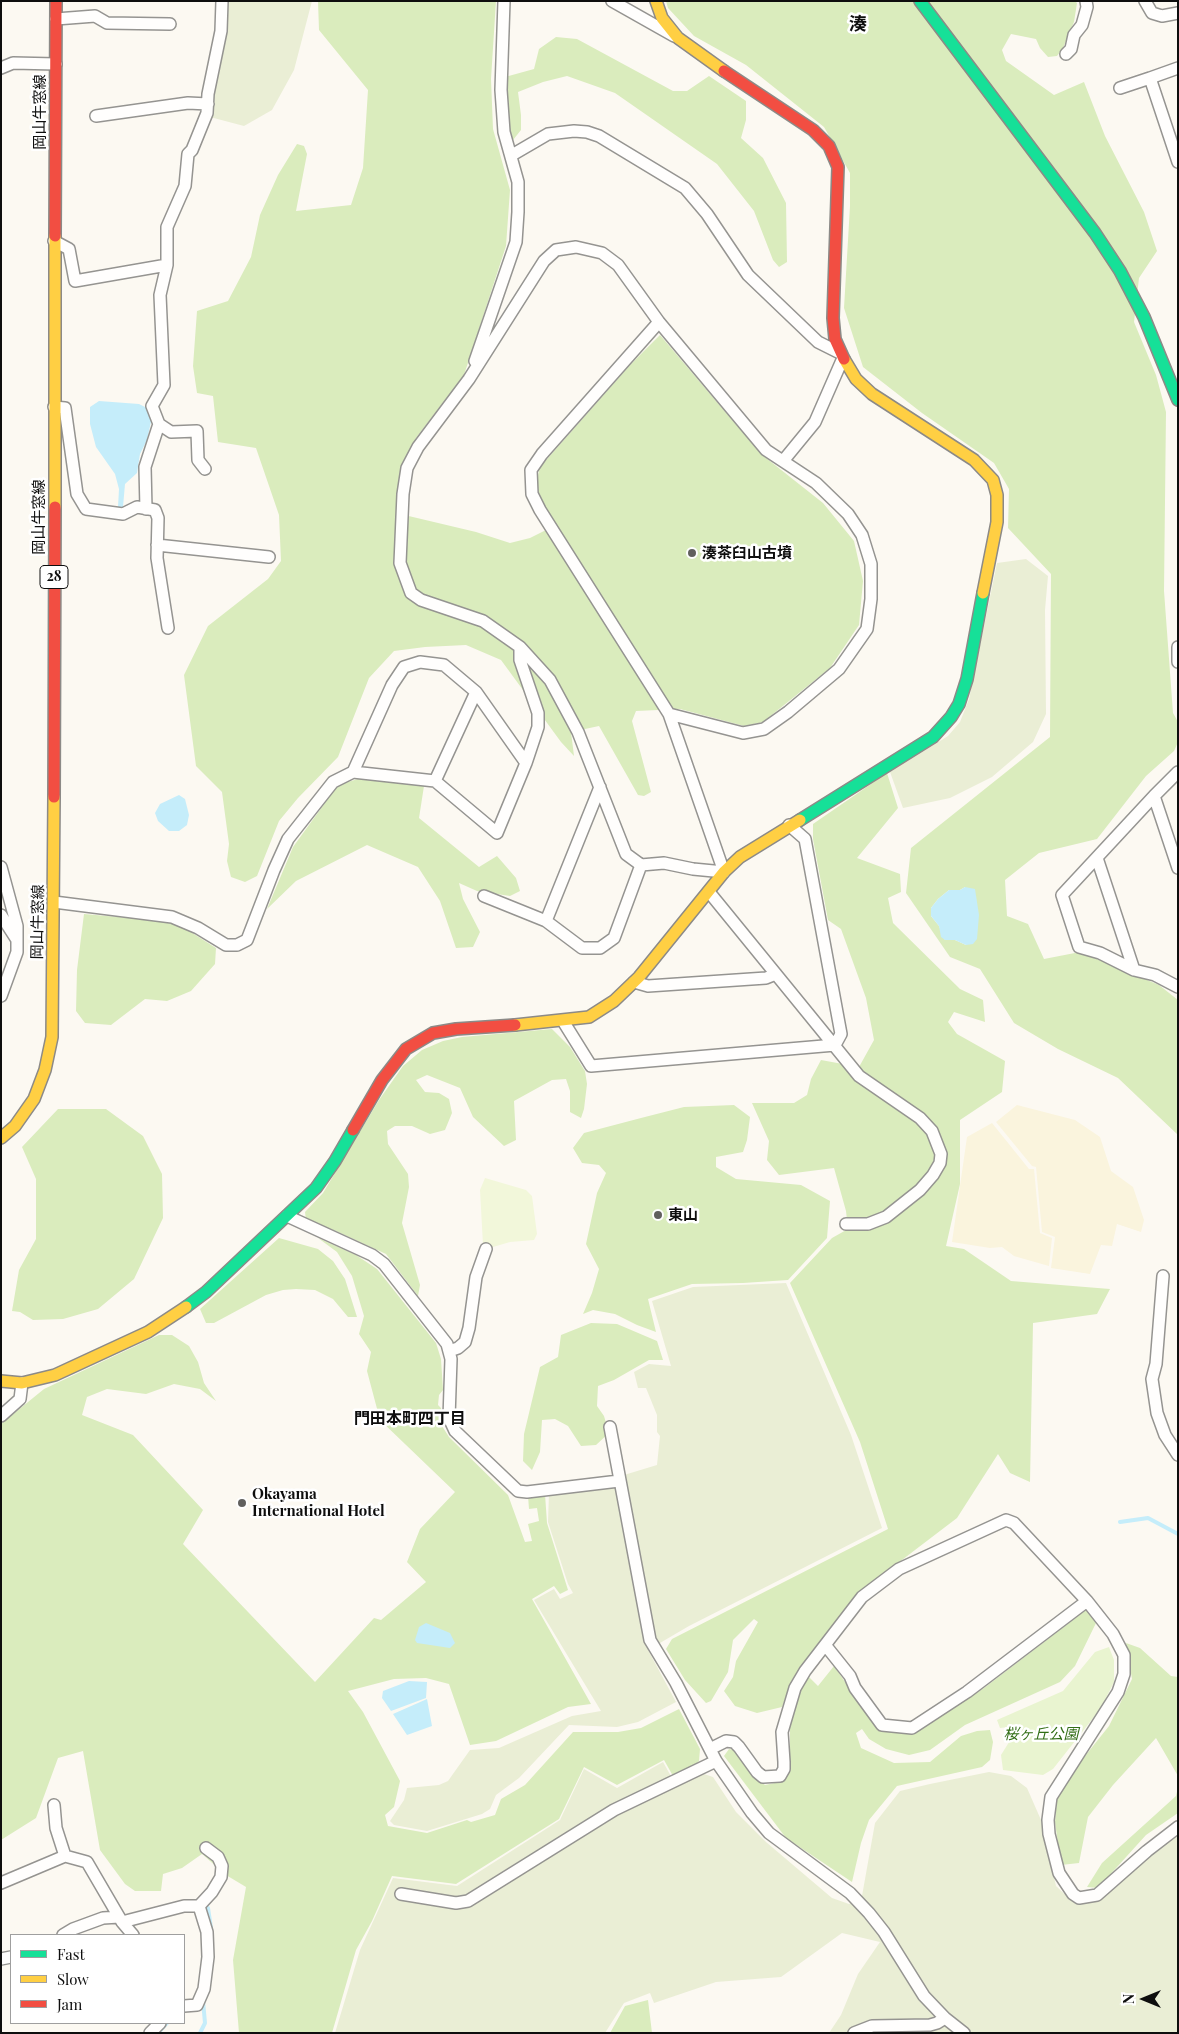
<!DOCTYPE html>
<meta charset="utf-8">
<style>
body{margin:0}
#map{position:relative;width:1179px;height:2034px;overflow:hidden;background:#fcf9f2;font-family:"Playfair Display",serif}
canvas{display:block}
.frame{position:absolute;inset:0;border:2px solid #0e0e0e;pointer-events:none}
.legend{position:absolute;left:10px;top:1934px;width:175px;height:90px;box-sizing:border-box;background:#fff;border:1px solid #9f9f9f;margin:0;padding:6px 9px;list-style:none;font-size:15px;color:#0e0e0e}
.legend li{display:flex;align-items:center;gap:10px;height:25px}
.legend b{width:25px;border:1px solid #9f9f9f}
.north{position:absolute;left:1119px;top:1974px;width:50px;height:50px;-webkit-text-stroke:4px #fff;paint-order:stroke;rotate:270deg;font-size:14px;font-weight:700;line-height:20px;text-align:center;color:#0e0e0e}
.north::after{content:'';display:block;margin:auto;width:18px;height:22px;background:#0e0e0e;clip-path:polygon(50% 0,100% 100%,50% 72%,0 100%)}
</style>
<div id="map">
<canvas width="1179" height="2034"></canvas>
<div class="frame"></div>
<ul class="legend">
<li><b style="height:6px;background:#16e098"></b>Fast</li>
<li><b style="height:6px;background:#ffcf43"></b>Slow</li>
<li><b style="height:6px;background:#f24e42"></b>Jam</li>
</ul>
<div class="north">N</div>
</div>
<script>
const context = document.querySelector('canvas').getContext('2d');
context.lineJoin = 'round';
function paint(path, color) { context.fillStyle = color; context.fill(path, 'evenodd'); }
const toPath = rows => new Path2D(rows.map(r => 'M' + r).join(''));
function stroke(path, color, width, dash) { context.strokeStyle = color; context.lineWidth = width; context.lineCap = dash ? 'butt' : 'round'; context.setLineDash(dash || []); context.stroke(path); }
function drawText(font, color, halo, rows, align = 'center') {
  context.font = font + ' "Playfair Display","Noto Sans JP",serif'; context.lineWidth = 5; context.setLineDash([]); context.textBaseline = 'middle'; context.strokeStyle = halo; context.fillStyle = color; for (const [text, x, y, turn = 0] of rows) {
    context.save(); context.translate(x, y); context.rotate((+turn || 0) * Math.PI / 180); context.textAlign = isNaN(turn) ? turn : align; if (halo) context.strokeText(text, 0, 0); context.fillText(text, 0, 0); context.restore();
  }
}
paint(toPath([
 [1017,1105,1075,1120,1100,1137,1111,1171,1133,1187,1144,1220,1141,1232,1117,1224,1112,1246,1101,1245,1090,1274,1051,1268,1055,1237,1042,1232,1036,1167,1032,1166,996,1122],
 [992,1123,1029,1169,1034,1169,1040,1233,1052,1238,1049,1266,1014,1256,1002,1247,990,1248,952,1242,967,1137]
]), '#faf4dd');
paint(toPath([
 [1109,1647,1114,1660,1114,1682,1101,1708,1053,1769,1043,1775,1003,1770,1001,1755,1011,1739,1009,1727,1000,1728,997,1720,1063,1691,1095,1652]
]), '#e9f4d0');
paint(toPath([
 [318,1,496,1,491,79,493,129,510,190,506,246,464,375,416,438,402,464,396,513,476,532,510,543,530,538,556,525,540,500,536,483,540,467,630,365,660,335,761,454,823,503,854,541,863,581,859,625,830,668,763,722,744,726,680,709,636,711,632,721,651,792,644,796,638,795,599,726,571,732,574,756,561,742,501,660,466,645,425,647,394,651,369,678,338,757,298,798,279,821,257,876,245,882,231,877,227,861,229,844,222,792,196,766,184,675,208,626,268,579,281,561,279,515,256,448,218,442,213,396,197,393,193,366,197,311,228,301,251,257,260,215,278,175,297,144,304,146,307,154,296,211,351,205,363,168,368,90,319,30],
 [666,1,1075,1,1077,3,1074,22,1063,48,1057,56,1048,57,1040,48,1036,39,1011,34,1002,50,1006,61,1054,95,1084,82,1105,136,1144,212,1157,251,1139,278,1134,322,1156,375,1166,412,1164,591,1173,713,1178,722,1178,742,1174,751,1146,776,1097,839,1039,853,1005,880,1007,916,1028,924,1044,959,1080,952,1159,985,1178,1000,1178,1135,1118,1078,1058,1049,1014,1023,980,969,950,957,906,893,911,848,1050,737,1051,574,1008,528,1009,489,994,463,922,413,863,367,844,308,850,206,850,173,824,127,746,65,694,36,668,8],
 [965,887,966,945,955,940,945,940,939,926,931,916,931,908,938,899,949,890,960,890],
 [556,37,577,39,673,91,687,91,709,76,746,101,746,120,741,138,763,158,786,203,787,262,779,267,773,260,754,211,717,164,615,93,567,76,543,82,518,92,521,115,521,130,513,140,509,129,505,77,534,69,539,49],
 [887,773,898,808,857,858,900,874,901,892,888,898,893,923,960,989,983,1000,985,1022,954,1012,948,1022,957,1034,1005,1061,1002,1092,960,1120,960,1184,946,1246,964,1249,1011,1281,1110,1289,1097,1314,1033,1323,1030,1482,1010,1473,998,1454,957,1518,856,1595,792,1680,782,1707,757,1713,735,1706,724,1691,733,1677,736,1661,758,1622,754,1619,733,1640,728,1672,711,1701,706,1703,685,1680,666,1649,672,1639,888,1529,860,1442,790,1283,832,1238,848,1229,846,1211,834,1168,779,1175,767,1160,769,1141,752,1103,794,1103,807,1095,811,1079,821,1060,859,1067,874,1040,866,998,841,929,828,920,813,839,813,824],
 [361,778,424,786,419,818,479,867,497,856,516,878,520,891,510,896,477,891,459,883,463,899,480,932,473,947,456,948,440,901,418,867,367,845,296,881,267,909,293,847,338,785],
 [84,914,164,921,186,929,216,948,215,964,191,991,167,1001,145,999,111,1025,85,1023,76,1011,77,970],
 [552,1029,570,1047,585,1071,587,1084,584,1109,581,1118,570,1112,570,1091,566,1079,552,1080,514,1101,516,1140,504,1146,473,1117,460,1088,427,1075,416,1080,425,1092,439,1093,449,1099,452,1113,445,1130,430,1134,412,1126,395,1126,387,1131,388,1144,408,1174,409,1187,402,1223,420,1285,418,1296,386,1254,336,1231,306,1220,305,1212,323,1193,379,1100,403,1066,422,1050,443,1041,462,1037],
 [734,1105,750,1117,747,1140,743,1152,716,1157,716,1167,736,1179,801,1185,830,1201,827,1238,788,1280,743,1283,692,1284,648,1299,656,1332,637,1325,615,1314,593,1310,583,1314,592,1293,599,1269,586,1244,597,1193,606,1173,599,1165,582,1163,573,1148,584,1133,641,1118,684,1107],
 [58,1109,106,1109,143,1136,162,1174,163,1218,134,1279,98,1309,63,1319,33,1320,20,1312,12,1311,19,1270,36,1239,36,1179,22,1147],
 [279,1238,318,1249,333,1261,345,1279,357,1317,348,1317,333,1299,315,1290,296,1289,283,1290,266,1295,214,1323,206,1323,200,1309],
 [318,1238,356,1255,377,1269,436,1343,441,1359,443,1390,439,1395,438,1405,441,1408,442,1426,449,1437,508,1495,525,1542,532,1541,528,1524,539,1521,537,1508,529,1509,528,1496,545,1494,547,1523,568,1590,560,1594,554,1586,532,1599,591,1704,568,1707,496,1741,470,1745,449,1684,426,1678,394,1679,348,1691,363,1712,400,1781,394,1807,385,1815,388,1826,427,1833,467,1820,471,1822,495,1815,501,1799,525,1785,573,1732,618,1732,641,1728,679,1709,700,1749,699,1761,691,1769,673,1776,664,1760,617,1785,584,1767,559,1819,456,1884,392,1876,372,1921,356,1950,332,2033,239,2033,233,1960,246,1887,226,1875,202,1854,182,1868,163,1874,161,1891,135,1891,125,1884,100,1850,83,1751,58,1758,36,1818,1,1840,1,1424,44,1389,159,1335,172,1335,189,1346,198,1362,204,1383,216,1401,200,1389,174,1384,146,1394,107,1389,87,1397,82,1415,133,1435,203,1510,183,1544,315,1682,374,1618,381,1620,426,1582,407,1562,420,1529,455,1492,380,1420,367,1371,371,1352,359,1334,364,1316,352,1276,337,1252],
 [591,1323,617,1324,657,1341,663,1360,649,1360,614,1380,598,1386,597,1406,604,1416,609,1433,596,1445,581,1446,568,1426,555,1419,542,1420,540,1452,532,1470,523,1461,524,1434,540,1367,558,1357,561,1335],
 [1086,1610,1096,1623,1075,1666,1060,1682,965,1725,930,1750,909,1755,886,1749,869,1739,862,1729,856,1733,861,1748,894,1763,930,1762,961,1736,977,1731,990,1730,993,1742,990,1760,982,1767,897,1786,869,1820,861,1843,852,1882,786,1838,724,1756,729,1749,734,1750,753,1775,765,1785,779,1782,790,1771,790,1725,799,1691,808,1676,818,1686,834,1666,879,1731,914,1734,984,1688],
 [1126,1643,1140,1648,1171,1676,1178,1677,1178,1776,1156,1738,1113,1785,1088,1817,1079,1863,1061,1865,1055,1822,1057,1799,1073,1771,1109,1726,1132,1679],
 [1178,1787,1178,1813,1146,1835,1098,1888,1087,1887,1102,1863,1176,1796],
 [648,2000,652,2033,610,2033,625,2006]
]), '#daecbd');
paint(toPath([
 [229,1,312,1,294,70,272,110,244,126,210,117,225,36],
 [1026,559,1048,576,1045,610,1046,714,1033,742,992,777,950,798,903,808,890,772,948,736,960,722,969,699,997,563],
 [786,1283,851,1435,882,1528,689,1626,648,1650,676,1702,638,1722,617,1727,569,1725,519,1778,496,1795,490,1809,482,1814,427,1831,394,1825,390,1821,404,1800,407,1788,439,1785,448,1781,470,1750,499,1748,572,1716,601,1711,534,1600,554,1589,560,1599,573,1593,568,1584,548,1522,549,1493,624,1475,657,1465,660,1436,657,1432,657,1415,646,1388,638,1388,634,1372,649,1364,671,1366,652,1301,693,1287],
 [663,1762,676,1785,704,1774,713,1777,736,1812,766,1842,832,1898,849,1904,862,1896,875,1823,900,1791,930,1784,989,1772,1011,1776,1027,1788,1041,1820,1056,1886,1072,1901,1096,1899,1178,1834,1178,2033,829,2033,841,2015,858,1974,880,1942,842,1933,781,1977,716,1982,654,2003,650,1993,624,2003,605,2033,335,2033,360,1950,393,1878,457,1886,560,1820,584,1769,617,1788]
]), '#eaeed5');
paint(toPath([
 [485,1178,526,1190,532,1196,537,1234,534,1240,510,1242,493,1247,483,1245,480,1190]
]), '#f2f7da');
paint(toPath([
 [99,401,139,404,149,409,152,417,147,440,140,454,137,473,125,484,123,507,118,507,119,489,115,474,96,447,90,424,90,407],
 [179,795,185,799,189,815,187,825,179,831,169,831,158,821,155,813,160,804],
 [965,887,975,889,979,915,977,939,973,944,966,945,955,940,945,940,941,937,939,926,931,916,931,908,938,899,949,890,960,890],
 [426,1623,450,1633,455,1643,450,1648,417,1643,415,1640,419,1627],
 [409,1681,427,1682,426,1698,391,1711,382,1698,383,1691],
 [427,1699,432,1726,407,1735,393,1714]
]), '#c5edfa');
stroke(toPath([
 [1120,1522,1148,1518,1178,1534],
 [208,1908,211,1928],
 [158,2033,167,2023],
 [200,2033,205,2023,203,2001]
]), '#c5edfa', 4);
const street = toPath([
 [612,1,674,36],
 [1145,1,1152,13,1162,16,1178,13],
 [56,19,95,16,107,23,170,24],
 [1066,54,1071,49,1074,35,1082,25,1087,7,1086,1],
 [1,68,13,63,56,64],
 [1178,68,1150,78,1178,162],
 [1120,88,1150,78],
 [96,116,188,103,208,104],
 [512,155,548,134,574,131,587,132,599,136,685,188,707,214,748,275,818,342,840,353],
 [54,241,69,249,75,281,167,265,167,227,185,186,188,154,192,150,207,113,208,94,221,31,222,1],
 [659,322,542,454,531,470,532,494,540,510,669,714,724,872,693,869,664,863,641,865,626,854,578,732,550,680,520,647,483,621,421,600,411,593,400,563,403,494,407,468,418,447,469,379,544,261,556,250,576,247,602,253,618,265,659,322,766,450,816,483,848,514,862,535,871,564,871,599,867,629,839,669,788,712,764,729,743,733,669,714],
 [475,361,516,242,518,212,518,182,504,132,501,90,504,1],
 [54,407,65,408,77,494,86,509,123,514,137,507,155,510,158,518,157,558,168,628],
 [159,424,152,406,164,385,160,295,167,265],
 [783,461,815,422,843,358],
 [146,509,145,467,159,424,171,432,197,431,198,460,205,469],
 [157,545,269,557],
 [1178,647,1178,662],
 [353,772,392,685,404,667,420,662,444,665,476,692,526,763],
 [1178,772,1154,796,1178,868],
 [435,781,476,692],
 [1154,796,1062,895,1079,947,1100,953,1134,970,1155,975,1178,987],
 [789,825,805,839,841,1034,835,1045],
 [1097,858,1134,970],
 [1,867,17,926,17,952,1,996],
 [709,892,859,1076,920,1118,932,1131,941,1154,940,1163,933,1175,920,1190,886,1217,868,1224,846,1224],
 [484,896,546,921,582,948,600,948,614,938,641,865],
 [54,902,172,917,198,928,226,945,237,945,247,940,274,870,288,839,333,782,353,772,435,781,497,833,526,763,538,727,538,713,520,660,520,647],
 [1,915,17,940],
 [546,921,600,787],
 [634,982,648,986,766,978,776,974],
 [563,1021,591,1066,835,1045],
 [287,1216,372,1255,384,1264,447,1344,451,1359,449,1418,455,1431,518,1491,527,1492,619,1481],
 [1163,1276,1156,1364,1152,1379,1157,1413,1165,1435,1178,1455],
 [449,1351,458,1348,465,1342,469,1328,476,1277,486,1249],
 [1,1416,20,1399,22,1383],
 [610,1427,650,1640,676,1683,716,1761,752,1813,769,1833,850,1893,869,1913,884,1932,924,1996,945,2018,964,2033],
 [826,1646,850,1676,855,1688,882,1725,912,1728,967,1692,1087,1601],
 [710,1749,726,1741,734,1742,739,1747,757,1772,763,1777,780,1776,784,1769,784,1762,782,1732,795,1688,805,1671,862,1597,899,1569,1006,1520,1014,1523,1087,1601,1113,1634,1124,1655,1124,1674,1118,1692,1051,1797,1048,1820,1049,1834,1059,1873,1073,1894,1079,1898,1097,1895,1147,1851,1178,1827],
 [54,1805,56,1828,65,1856],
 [1,1883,65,1856,87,1862,122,1922,133,1935],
 [401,1894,456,1903,468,1901,614,1810,716,1761],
 [122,1922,184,1906,199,1906],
 [63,1935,73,1929,103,1918,119,1917],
 [1,1959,11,1957],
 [184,2006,197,2005,204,1989,208,1957,207,1932,199,1906,212,1892,221,1877,222,1866,218,1857,206,1848],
 [150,2033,160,2023],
 [854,2033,872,2026,930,2025,937,2023,945,2018]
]);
const fast = toPath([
 [920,1,1095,233,1120,271,1144,317,1178,400],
 [800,820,933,737,951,717,959,704,967,679,983,593],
 [186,1307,206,1292,316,1188,335,1161,353,1130]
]);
const slow = toPath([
 [656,1,662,18,678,38,724,71],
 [844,359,856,379,872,394,974,460,993,480,997,495,997,522,983,593],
 [55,507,55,236],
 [515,1025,589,1017,614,1001,639,977,724,872,740,857,800,820],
 [1,1138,15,1126,34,1099,45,1070,52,1037,54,797],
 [1,1381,22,1383,55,1375,148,1332,186,1307]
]);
const jam = toPath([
 [724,71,813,130,829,146,838,167,833,318,835,339,844,359],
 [55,236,56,1],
 [54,797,55,507],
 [353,1130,382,1080,406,1049,433,1033,456,1029,515,1025]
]);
stroke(street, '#959491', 14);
stroke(fast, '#8c8a87', 14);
stroke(slow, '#8c8a87', 14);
stroke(jam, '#8c8a87', 14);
stroke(street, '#fffefd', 11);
stroke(fast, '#16e098', 11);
stroke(slow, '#ffcf43', 11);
stroke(jam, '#f24e42', 11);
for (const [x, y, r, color] of [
 [692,553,5,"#61605e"],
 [658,1215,5,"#61605e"],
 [242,1503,5,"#61605e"]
]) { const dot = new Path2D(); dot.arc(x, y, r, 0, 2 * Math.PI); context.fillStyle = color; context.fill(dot); stroke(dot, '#fff', 2); }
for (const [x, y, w] of [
 [54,577,28]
]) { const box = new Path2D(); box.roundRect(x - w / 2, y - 11.5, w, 23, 4); context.fillStyle = '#fff'; context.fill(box); stroke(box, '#0e0e0e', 1); }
drawText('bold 14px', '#0e0e0e', null, [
 ["28",54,577]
]);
drawText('15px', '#0e0e0e', '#fff', [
 ["岡山牛窓線",40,112,-90],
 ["岡山牛窓線",39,517,-90],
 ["岡山牛窓線",38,922,-89]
]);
drawText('bold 15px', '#0e0e0e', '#fff', [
 ["湊茶臼山古墳",702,553],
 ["東山",668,1215],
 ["Okayama",252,1494],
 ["International Hotel",252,1511]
], 'left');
drawText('italic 15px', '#326e16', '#fff', [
 ["桜ヶ丘公園",1041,1734]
]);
drawText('bold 16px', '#0e0e0e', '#fff', [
 ["門田本町四丁目",410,1419]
]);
drawText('bold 18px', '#0e0e0e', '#fff', [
 ["湊",858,24]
]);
</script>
